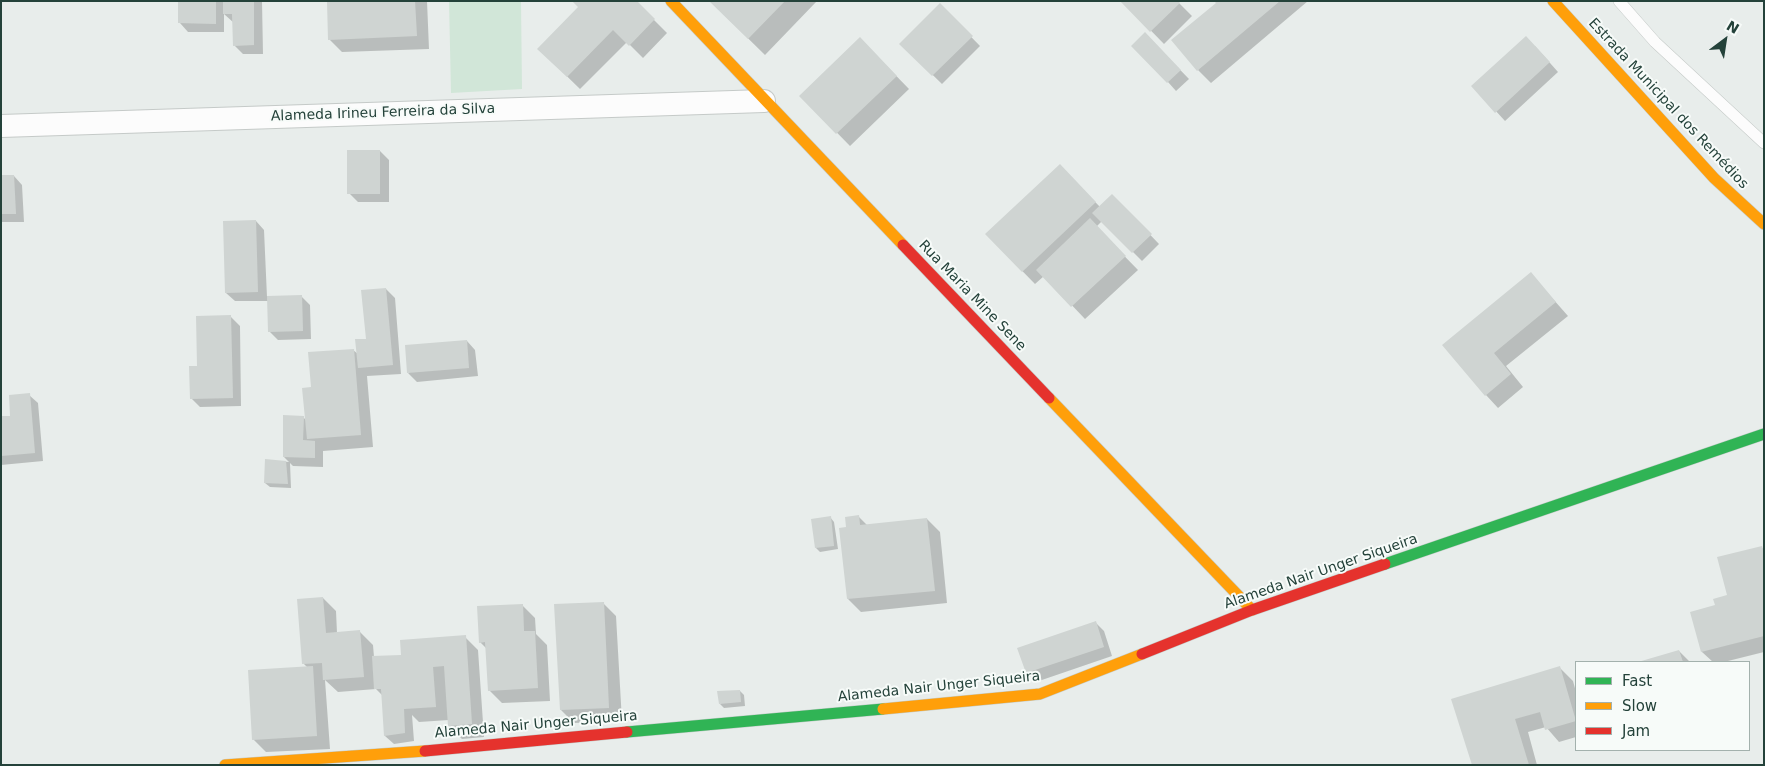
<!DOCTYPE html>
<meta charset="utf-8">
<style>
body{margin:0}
#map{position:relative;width:1765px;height:766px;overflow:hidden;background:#e8edeb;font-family:"DejaVu Sans",sans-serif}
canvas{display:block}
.frame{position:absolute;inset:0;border:2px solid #24423a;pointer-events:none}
.legend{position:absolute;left:1575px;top:661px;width:175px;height:90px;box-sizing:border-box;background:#f7fbf9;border:1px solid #a3b1ad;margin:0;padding:6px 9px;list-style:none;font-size:15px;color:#24423a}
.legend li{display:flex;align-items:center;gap:10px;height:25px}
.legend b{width:25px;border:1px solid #a3b1ad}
.north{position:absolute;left:1700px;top:15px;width:50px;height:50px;-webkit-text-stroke:4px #f7fbf9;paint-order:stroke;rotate:31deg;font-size:14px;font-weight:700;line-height:20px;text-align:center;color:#24423a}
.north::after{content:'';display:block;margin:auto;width:18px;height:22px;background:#24423a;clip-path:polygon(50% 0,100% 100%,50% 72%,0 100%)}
</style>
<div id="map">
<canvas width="1765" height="766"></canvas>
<div class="frame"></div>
<ul class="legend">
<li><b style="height:6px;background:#30b455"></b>Fast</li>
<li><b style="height:6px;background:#ff9f0a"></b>Slow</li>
<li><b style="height:6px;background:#e5322d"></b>Jam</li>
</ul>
<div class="north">N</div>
</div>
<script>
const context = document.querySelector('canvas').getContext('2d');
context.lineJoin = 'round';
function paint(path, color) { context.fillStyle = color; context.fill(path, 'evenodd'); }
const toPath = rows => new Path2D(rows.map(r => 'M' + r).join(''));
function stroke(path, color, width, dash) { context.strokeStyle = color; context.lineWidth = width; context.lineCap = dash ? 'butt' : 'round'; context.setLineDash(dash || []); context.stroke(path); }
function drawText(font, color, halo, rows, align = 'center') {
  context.font = font + ' "DejaVu Sans",sans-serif'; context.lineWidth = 4; context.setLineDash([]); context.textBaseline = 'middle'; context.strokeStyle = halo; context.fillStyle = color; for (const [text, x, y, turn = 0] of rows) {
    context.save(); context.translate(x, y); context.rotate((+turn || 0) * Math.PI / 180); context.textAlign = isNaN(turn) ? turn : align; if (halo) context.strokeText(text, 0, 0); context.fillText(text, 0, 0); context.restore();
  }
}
paint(toPath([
 [449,1,521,1,522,89,451,93]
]), '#d1e6d8');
paint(toPath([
 [180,1,262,1,263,54,243,54,234,45,234,23,224,14,224,32,188,32,180,23],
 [328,1,427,1,429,49,342,52,329,39],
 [635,1,667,33,643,58,627,42,580,89,539,49],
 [710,1,817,1,765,55],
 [1122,1,1177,1,1192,16,1164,44],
 [1216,1,1308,1,1211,83,1198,70,1217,3],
 [940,5,980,46,942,84,901,44],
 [1154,43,1189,79,1176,91,1168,82],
 [1535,46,1558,72,1505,121,1473,86],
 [873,52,909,89,850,146,801,96],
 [380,151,389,160,389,202,358,202,349,193],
 [14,176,22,185,24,222,1,222,1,177],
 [1073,179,1100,207,1112,195,1159,244,1142,261,1102,221,1096,227,1138,270,1085,319,1044,276,1035,284,987,235],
 [256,221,264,230,267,297,301,296,310,305,311,339,278,340,269,331,268,301,235,301,226,293],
 [1531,274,1568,316,1506,366,1523,387,1498,408,1486,395,1444,346],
 [386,289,395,298,401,374,367,376,373,447,323,451,323,467,293,466,290,463,291,488,270,487,265,483,266,460,289,462,284,457,303,417,306,420,312,388,353,350,358,354,367,340],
 [231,317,240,326,241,406,200,407,191,398,199,368],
 [467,341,475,350,478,376,417,382,408,373],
 [29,395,38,403,43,461,1,465,1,418,12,417],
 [858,516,867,525,927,519,940,532,947,603,861,612,848,599,848,528],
 [830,517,834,522,838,549,820,552,816,548],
 [1761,547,1764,550,1764,652,1724,662,1713,662,1702,652,1691,613,1716,606,1729,596],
 [323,598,336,611,337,633,360,632,373,645,374,657,402,656,465,637,478,650,484,737,462,739,449,726,449,720,419,722,412,715,414,741,394,744,385,736,383,696,376,689,338,692,325,680,330,749,266,752,253,739,308,668,303,663],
 [603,603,616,616,622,721,574,723,561,710],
 [522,605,535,618,536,634,547,645,550,701,502,703,489,690,487,649,480,642],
 [1095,622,1104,631,1112,656,1036,682,1027,673,1019,649],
 [1679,651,1690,662,1641,662],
 [1560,668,1573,681,1576,692,1576,737,1559,742,1546,727,1528,732,1537,765,1473,765],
 [740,691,744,695,745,706,724,708,720,704]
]), '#0003');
paint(toPath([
 [178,1,216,1,216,24,178,23],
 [223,1,254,1,254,45,233,46,232,14,223,14],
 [327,1,415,1,417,36,328,40],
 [572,1,637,1,655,19,629,46,613,30,567,77,537,49,578,7],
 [709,1,785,1,748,39],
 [1120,1,1178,1,1180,3,1150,32],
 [1214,1,1280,1,1197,71,1171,40,1216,3],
 [940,3,973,36,932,76,899,44],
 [1145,32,1181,70,1167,83,1131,46],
 [1526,36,1550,62,1495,113,1471,86],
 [860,37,897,76,836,134,799,96],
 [347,150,380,150,380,194,347,194],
 [1060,164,1096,202,1022,272,985,234],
 [1,175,14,175,16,214,1,214],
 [1112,194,1152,234,1132,253,1092,213],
 [1090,218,1126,256,1071,307,1036,270],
 [256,220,258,292,225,293,223,221],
 [1531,272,1556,302,1494,353,1511,374,1485,396,1442,345],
 [386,288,393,365,358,368,355,339,366,339,361,290],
 [302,295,303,331,268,332,267,296],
 [231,315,233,398,190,399,189,366,197,366,196,316],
 [467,340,469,368,407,373,405,345],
 [354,349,361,435,307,439,302,388,311,387,308,352],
 [30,393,35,453,1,456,1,416,10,416,9,395],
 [283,415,304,416,303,440,315,441,315,458,283,457],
 [265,459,286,461,288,484,264,483],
 [859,515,860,525,927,518,935,591,847,599,839,528,846,527,845,517],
 [831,516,834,546,815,548,811,519],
 [1762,546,1764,553,1764,636,1701,652,1690,612,1715,605,1713,599,1727,595,1717,557],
 [323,597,326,633,360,630,364,677,323,680,322,663,302,664,297,599],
 [604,602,609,708,560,710,554,604],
 [523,604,524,631,535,631,538,688,488,691,485,642,479,643,477,606],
 [1096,621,1104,647,1026,673,1017,648],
 [466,635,472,724,448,726,444,666,433,667,436,707,404,709,405,733,384,736,381,689,374,689,372,656,401,655,400,640],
 [1679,650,1683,662,1638,662],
 [313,666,317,736,252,740,248,670],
 [1560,666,1576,721,1545,730,1540,712,1515,719,1529,765,1472,765,1451,699],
 [740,690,741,702,719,704,717,691]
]), '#cfd4d2');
const lane = toPath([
 [1619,1,1655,42,1764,143]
]);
const street = toPath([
 [1,126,764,101]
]);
const fast = toPath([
 [1385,564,1764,434],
 [627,732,883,709]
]);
const slow = toPath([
 [671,1,903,245],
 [1553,1,1714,178,1764,224],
 [1049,398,1252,610],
 [883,709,1040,694,1142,654],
 [225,765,425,751]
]);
const jam = toPath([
 [903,245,1049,398],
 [1142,654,1252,610,1385,564],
 [425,751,627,732]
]);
stroke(lane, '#c5cac8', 12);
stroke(street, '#c5cac8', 24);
stroke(fast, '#c3cbc8', 12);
stroke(slow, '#c3cbc8', 12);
stroke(jam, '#c3cbc8', 12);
stroke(lane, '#fcfcfc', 11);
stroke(street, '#fcfcfc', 22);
stroke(fast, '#30b455', 11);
stroke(slow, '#ff9f0a', 11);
stroke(jam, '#e5322d', 11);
drawText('14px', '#24423a', '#f7fbf9', [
 ["Estrada Municipal dos Remédios",1668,104,47],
 ["Alameda Irineu Ferreira da Silva",383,113,-2],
 ["Rua Maria Mine Sene",972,296,46],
 ["Alameda Nair Unger Siqueira",1321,572,-19],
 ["Alameda Nair Unger Siqueira",939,687,-6],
 ["Alameda Nair Unger Siqueira",536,725,-5]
]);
</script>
